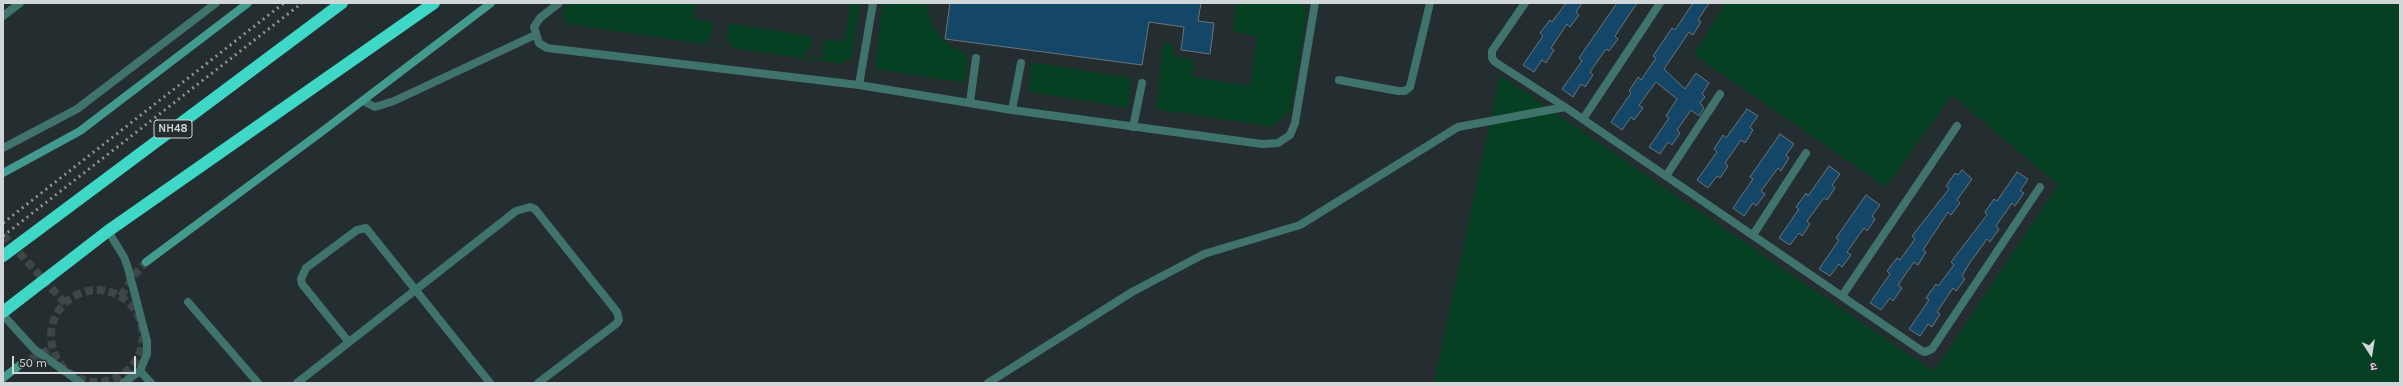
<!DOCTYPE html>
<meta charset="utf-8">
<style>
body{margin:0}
#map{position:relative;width:2403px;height:386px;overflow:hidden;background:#242d2f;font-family:Karla,"Noto Sans Devanagari",sans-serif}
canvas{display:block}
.frame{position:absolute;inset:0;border:4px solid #d1d7d8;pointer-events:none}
.north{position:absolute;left:2351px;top:334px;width:40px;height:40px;-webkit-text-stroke:3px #242d2f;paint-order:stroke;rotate:168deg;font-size:11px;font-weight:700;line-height:16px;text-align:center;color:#d1d7d8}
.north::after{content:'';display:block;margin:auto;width:14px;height:18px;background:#d1d7d8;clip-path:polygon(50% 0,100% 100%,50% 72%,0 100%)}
.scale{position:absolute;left:12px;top:356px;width:124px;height:18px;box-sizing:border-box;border:2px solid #d1d7d8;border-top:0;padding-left:5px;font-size:12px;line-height:14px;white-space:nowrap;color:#d1d7d8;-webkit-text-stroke:3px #242d2f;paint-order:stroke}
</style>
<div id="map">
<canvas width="2403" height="386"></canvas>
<div class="frame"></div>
<div class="north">उ</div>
<div class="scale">50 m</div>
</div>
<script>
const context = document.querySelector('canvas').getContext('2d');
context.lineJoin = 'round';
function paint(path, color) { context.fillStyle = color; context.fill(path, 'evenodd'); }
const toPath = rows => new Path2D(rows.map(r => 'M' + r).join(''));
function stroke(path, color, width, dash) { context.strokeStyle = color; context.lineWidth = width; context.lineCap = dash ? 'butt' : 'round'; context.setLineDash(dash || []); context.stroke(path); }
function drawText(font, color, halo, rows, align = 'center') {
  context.font = font + ' Karla,sans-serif'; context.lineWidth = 3; context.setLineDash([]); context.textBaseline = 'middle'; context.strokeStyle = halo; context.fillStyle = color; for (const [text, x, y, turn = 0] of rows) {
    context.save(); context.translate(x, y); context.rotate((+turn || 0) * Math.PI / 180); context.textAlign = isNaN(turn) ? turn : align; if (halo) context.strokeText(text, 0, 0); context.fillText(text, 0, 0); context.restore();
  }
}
paint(toPath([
 [572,3,696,3,693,18,713,22,711,37,704,43,733,48,727,41,728,23,813,37,811,46,802,56,822,60,824,39,845,42,850,3,860,3,851,58,841,64,567,24,562,14,564,9],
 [882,3,926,3,932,26,941,37,948,44,968,55,965,83,875,69],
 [1236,3,1302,3,1307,12,1290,112,1274,125,1268,126,1156,109,1163,43,1174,45,1173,56,1194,60,1192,77,1250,86,1257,37,1233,31],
 [1725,3,2400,3,2400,383,1434,383,1500,75,1934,372,2058,185,1952,95,1886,187,1694,55],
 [1031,62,1131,78,1129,108,1029,92]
]), '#064023');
const building = toPath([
 [950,3,1201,3,1198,21,1214,23,1210,54,1181,50,1184,27,1149,22,1142,65,945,39,950,3],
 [1566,3,1582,3,1576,12,1579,15,1570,27,1567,24,1551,48,1554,50,1546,63,1542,60,1534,72,1523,65,1543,36,1540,33,1550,20,1552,22,1566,3],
 [1617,3,1637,3,1615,36,1618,39,1609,51,1606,49,1590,72,1593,75,1585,87,1581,84,1573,97,1562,89,1582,61,1579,58,1617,3],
 [1693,3,1709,3,1698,20,1701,22,1693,35,1689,32,1664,69,1685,89,1696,73,1709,83,1702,94,1705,97,1700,103,1704,108,1699,116,1691,110,1677,130,1680,133,1672,145,1668,142,1660,154,1649,147,1669,118,1666,116,1677,99,1656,82,1639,105,1643,108,1634,120,1631,117,1622,130,1611,122,1631,93,1629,91,1638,77,1641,80,1656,58,1653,56,1672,28,1675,30,1693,3],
 [1747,109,1758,116,1750,127,1753,130,1745,143,1741,140,1725,163,1728,166,1720,178,1717,176,1708,188,1697,180,1717,152,1714,149,1723,135,1726,138,1747,109],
 [1780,134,1794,144,1786,155,1789,158,1781,171,1778,168,1761,191,1765,194,1756,206,1753,203,1744,216,1733,208,1753,179,1750,177,1780,134],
 [1829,166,1840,174,1832,185,1835,188,1827,200,1824,198,1807,221,1810,224,1802,236,1799,233,1790,245,1779,238,1799,209,1796,207,1806,193,1808,196,1829,166],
 [1962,170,1972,179,1957,200,1960,203,1951,215,1948,212,1923,250,1926,252,1918,265,1914,262,1898,285,1902,288,1893,301,1890,298,1881,310,1870,303,1890,274,1887,271,1897,258,1900,260,1915,239,1912,236,1949,189,1946,186,1955,173,1958,175,1962,170],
 [2017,172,2028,179,2020,191,2024,193,2015,206,2012,203,1996,226,1999,229,1990,242,1987,239,1969,264,1962,276,1965,279,1956,291,1953,288,1937,312,1940,314,1932,327,1928,324,1920,336,1909,329,1929,300,1926,298,1936,284,1938,286,1954,265,1951,262,1987,215,1985,212,1994,199,1997,201,2017,172],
 [1866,195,1880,205,1872,216,1875,219,1867,231,1864,228,1847,252,1851,255,1842,267,1839,264,1830,276,1819,269,1839,240,1836,238,1866,195]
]);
paint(building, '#144767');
stroke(building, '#6b7379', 1);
stroke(toPath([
 [3,235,65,303],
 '51 336a46 46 0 1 1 92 0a46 46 0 1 1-92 0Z',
 [121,296,135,274,146,262],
 [20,365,52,348]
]), '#3e4648', 8, [8, 4]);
stroke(toPath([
 [559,3,540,18,534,27,539,43,547,48,859,85,1012,110,1262,144,1278,143,1290,135,1295,123,1315,3],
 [1525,3,1492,51,1492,58,1495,62,1565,107,1922,351,1925,352,1932,349,2040,187],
 [3,16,20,3],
 [1339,80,1398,91,1405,91,1410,87,1430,3],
 [859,85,873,3],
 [363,101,375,107,394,101,535,35],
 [970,102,976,58],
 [1012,110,1021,63],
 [1583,119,1660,3],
 [1133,127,1142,83],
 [3,148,77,109,216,3],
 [1666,176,1720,94],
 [108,231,124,257,128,268,147,341,147,354,140,371,123,383],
 [1753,235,1806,153],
 [1842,296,1957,126],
 [188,302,258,383],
 [3,315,34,349,81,383],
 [348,341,302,284,301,279,306,268,357,230,366,228,490,383],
 [140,371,151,383],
 [297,383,516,211,530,207,535,209,617,312,619,320,616,324,538,383],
 [988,383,1132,292,1204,254,1300,225,1458,127,1565,107]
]), '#3f736b', 8);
stroke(toPath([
 [3,173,80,131,248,3],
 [146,262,320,133,491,3],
 [3,378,20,365]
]), '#439b8f', 8);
stroke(toPath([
 [3,256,342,3],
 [3,312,108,231,434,3]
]), '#3fd7c5', 12);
stroke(toPath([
 [3,223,284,3],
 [3,236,302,3]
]), '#8d9495', 3, [2, 4]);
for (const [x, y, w] of [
 [173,129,38]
]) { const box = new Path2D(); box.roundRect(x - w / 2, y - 9, w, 18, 3); context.fillStyle = '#242d2f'; context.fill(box); stroke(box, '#d1d7d8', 1); }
drawText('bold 11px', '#d1d7d8', null, [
 ["NH48",173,129]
]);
</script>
